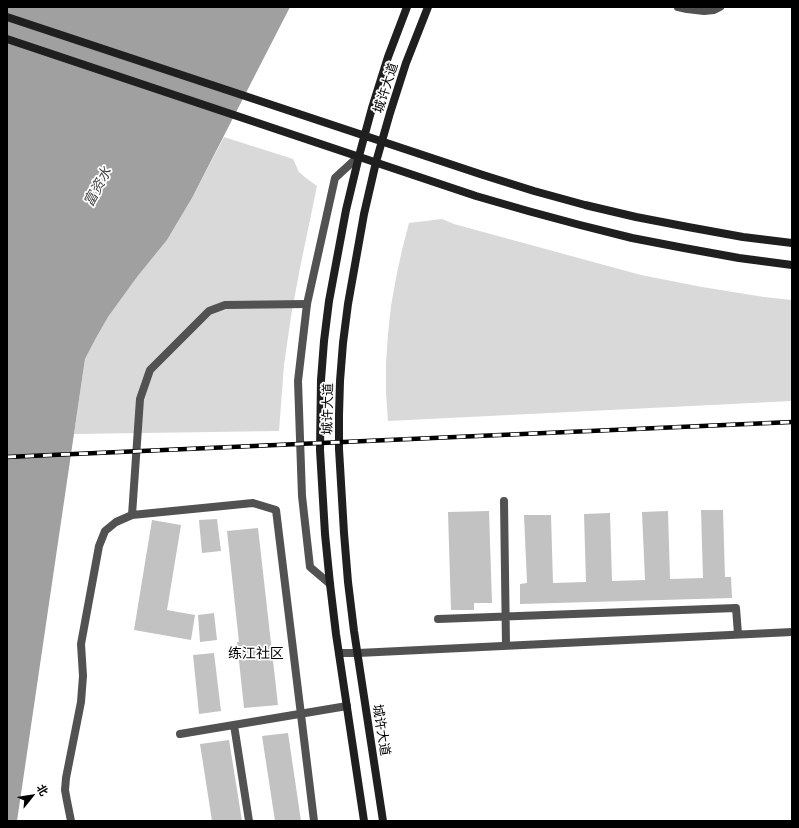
<!DOCTYPE html>
<meta charset="utf-8">
<style>
body{margin:0}
#map{position:relative;width:799px;height:828px;overflow:hidden;background:#fff;font-family:Quicksand,"Noto Sans SC",sans-serif}
canvas{display:block}
.frame{position:absolute;inset:0;border:8px solid #000;pointer-events:none}
.north{position:absolute;left:12px;top:776px;width:40px;height:40px;-webkit-text-stroke:3px #fff;paint-order:stroke;rotate:60deg;font-size:11px;font-weight:700;line-height:16px;text-align:center;color:#000}
.north::after{content:'';display:block;margin:auto;width:14px;height:18px;background:#000;clip-path:polygon(50% 0,100% 100%,50% 72%,0 100%)}
</style>
<div id="map">
<canvas width="799" height="828"></canvas>
<div class="frame"></div>
<div class="north">北</div>
</div>
<script>
const context = document.querySelector('canvas').getContext('2d');
context.lineJoin = 'round';
function paint(path, color) { context.fillStyle = color; context.fill(path, 'evenodd'); }
const toPath = rows => new Path2D(rows.map(r => 'M' + r).join(''));
function stroke(path, color, width, dash) { context.strokeStyle = color; context.lineWidth = width; context.lineCap = dash ? 'butt' : 'round'; context.setLineDash(dash || []); context.stroke(path); }
function drawText(font, color, halo, rows, align = 'center') {
  context.font = font + ' Quicksand,"Noto Sans SC",sans-serif'; context.lineWidth = 3.5; context.setLineDash([]); context.textBaseline = 'middle'; context.strokeStyle = halo; context.fillStyle = color; for (const [text, x, y, turn = 0] of rows) {
    context.save(); context.translate(x, y); context.rotate((+turn || 0) * Math.PI / 180); context.textAlign = isNaN(turn) ? turn : align; if (halo) context.strokeText(text, 0, 0); context.fillText(text, 0, 0); context.restore();
  }
}
paint(toPath([
 [224,137,293,159,299,172,306,178,317,186,300,268,291,316,284,365,279,431,74,434,85,359,96,338,108,317,137,277,167,240,192,198],
 [442,219,454,224,641,275,702,287,764,297,792,300,792,401,388,421,386,393,386,363,388,334,391,306,396,278,402,250,409,223]
]), '#d9d9d9');
paint(toPath([
 [7,7,290,7,192,198,167,240,137,277,108,317,96,338,85,359,17,821,7,821]
]), '#a0a0a0');
paint(toPath([
 [701,510,723,510,725,577,731,577,732,598,520,604,520,584,527,583,524,515,551,515,553,583,586,582,584,514,610,513,612,581,645,580,642,512,668,511,670,579,703,578],
 [489,511,492,603,474,603,474,610,451,610,448,512],
 [217,519,221,551,202,553,199,520],
 [152,520,181,525,167,610,195,615,191,640,134,630],
 [258,528,278,705,244,708,237,642,239,642,227,531],
 [214,613,217,640,200,642,198,615],
 [214,653,221,711,199,714,193,655],
 [288,733,301,821,275,821,262,736],
 [229,740,242,821,212,821,200,744]
]), '#c2c2c2');
stroke(toPath([
 [504,501,506,645],
 [132,515,140,399,150,370,209,311,225,305,307,304],
 [438,619,736,608,738,634],
 [234,725,249,821],
 [180,734,347,706],
 [71,821,67,801,65,790,66,778,81,702,83,676,81,644,99,546,105,531,116,522,132,515,253,503,276,510,314,821]
]), '#525252', 8);
stroke(toPath([
 [678,7,687,9,704,11,714,10,720,7],
 [330,584,310,567,302,496,298,381,307,304,335,178,359,156],
 [339,653,358,653,792,632]
]), '#525252', 8);
stroke(toPath([
 [7,17,483,175,534,191,585,205,636,217,688,227,743,237,792,243],
 [7,39,476,196,528,211,580,225,632,238,684,248,739,258,792,265],
 [364,821,336,634,330,584,325,534,320,450,321,380,324,341,329,301,346,210,359,156,372,108,388,57,407,7],
 [383,821,354,631,348,582,344,533,339,449,339,415,340,381,343,343,348,304,364,214,376,162,390,113,406,63,428,7]
]), '#1f1f1f', 8);
const rail = toPath([
 [7,457,792,422]
]);
stroke(rail, '#000', 4.5);
stroke(rail, '#fff', 3, [9]);
drawText('13px', '#000', '#fff', [
 ["城许大道",386,88,-72],
 ["城许大道",328,409,-89],
 ["城许大道",381,730,81]
]);
drawText('italic 14px', '#414141', '#fff', [
 ["富资水",98,187,-62]
]);
drawText('14px', '#000', '#fff', [
 ["练江社区",256,654]
]);
</script>
